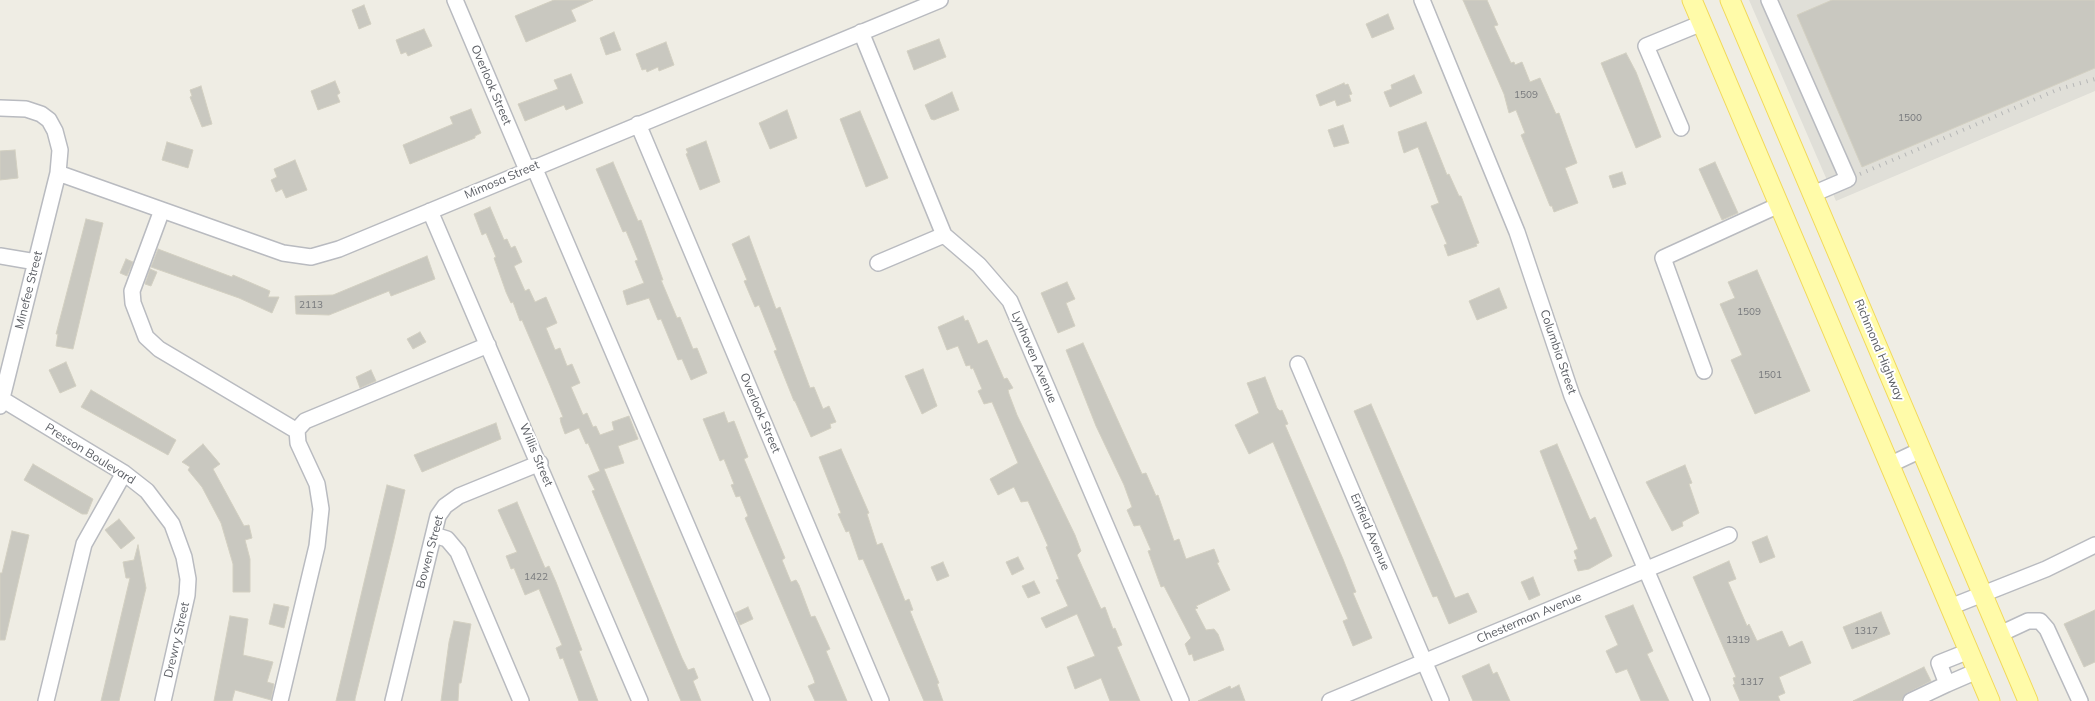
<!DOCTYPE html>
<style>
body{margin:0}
canvas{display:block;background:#efede4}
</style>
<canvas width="2095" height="701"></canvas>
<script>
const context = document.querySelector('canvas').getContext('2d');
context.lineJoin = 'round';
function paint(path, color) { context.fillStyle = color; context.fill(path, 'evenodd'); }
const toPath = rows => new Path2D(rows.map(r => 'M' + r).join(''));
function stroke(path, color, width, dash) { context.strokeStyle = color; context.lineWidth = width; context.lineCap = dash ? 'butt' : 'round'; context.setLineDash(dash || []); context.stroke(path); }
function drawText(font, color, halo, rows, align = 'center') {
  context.font = font + ' Mulish,sans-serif'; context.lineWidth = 4; context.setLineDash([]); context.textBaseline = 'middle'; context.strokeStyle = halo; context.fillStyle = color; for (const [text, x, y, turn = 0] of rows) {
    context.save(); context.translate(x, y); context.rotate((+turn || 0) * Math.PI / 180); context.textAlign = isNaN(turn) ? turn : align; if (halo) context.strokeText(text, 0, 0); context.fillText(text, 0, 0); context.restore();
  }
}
paint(toPath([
 [1749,0,2095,0,2095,91,1836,201]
]), '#e0dfd8');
const building = toPath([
 [554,0,593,0,571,10,576,21,526,42,515,16,554,0],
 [1463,0,1487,0,1498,25,1494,26,1511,63,1514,62,1515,65,1522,62,1530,82,1540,78,1556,114,1559,113,1577,163,1565,168,1578,203,1554,212,1552,206,1550,206,1521,135,1525,133,1516,110,1509,113,1504,94,1463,0],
 [1832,0,2095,0,2095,68,1862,167,1797,15,1832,0],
 [364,5,371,24,359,29,352,10,364,5],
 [1388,14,1394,29,1372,38,1366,24,1388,14],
 [424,29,432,46,408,56,406,52,401,54,396,40,424,29],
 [614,32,621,50,606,55,600,38,614,32],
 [939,39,946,57,914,70,907,51,939,39],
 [666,42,674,65,659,71,658,67,647,72,646,69,642,70,636,54,666,42],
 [1626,53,1636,72,1661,137,1636,148,1601,63,1626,53],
 [571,74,583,103,566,110,564,105,525,121,518,104,558,89,554,80,571,74],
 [1414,75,1422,93,1390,107,1384,92,1392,89,1391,85,1414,75],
 [335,81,340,93,337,95,340,102,318,110,311,91,335,81],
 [1344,83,1345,85,1348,84,1352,94,1349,95,1351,101,1337,106,1335,100,1320,106,1316,95,1344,83],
 [201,86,212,124,202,127,190,97,192,96,190,90,201,86],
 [952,92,959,110,934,120,931,119,925,105,952,92],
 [471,109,481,133,475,136,475,138,410,164,403,145,453,124,450,117,471,109],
 [787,110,797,138,770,149,759,123,787,110],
 [860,111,888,178,866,187,840,119,860,111],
 [1426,122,1447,175,1449,174,1459,196,1461,196,1479,243,1476,244,1477,246,1448,256,1444,245,1447,244,1431,206,1439,203,1418,147,1404,153,1400,140,1398,132,1426,122],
 [1343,125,1349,143,1334,147,1328,130,1343,125],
 [706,141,720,182,700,190,686,154,688,153,686,149,706,141],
 [167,142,193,150,188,168,162,160,167,142],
 [15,150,18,178,0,180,0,151,15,150],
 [295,160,307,190,286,198,282,189,276,192,271,180,277,177,274,169,295,160],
 [613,162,638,221,641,220,663,280,661,280,677,318,680,317,693,349,697,348,707,373,691,380,682,359,678,360,661,319,658,320,649,298,627,305,623,291,644,283,635,261,638,260,626,231,623,232,596,169,613,162],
 [1715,162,1738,213,1722,220,1699,169,1715,162],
 [1622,172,1626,184,1613,188,1609,176,1622,172],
 [490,207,504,240,507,239,511,248,515,246,522,262,514,266,525,291,529,289,535,302,546,297,557,323,546,328,555,350,560,348,567,366,572,364,580,383,571,387,583,415,587,413,593,427,596,426,600,435,614,430,612,422,629,416,638,439,618,446,624,463,604,469,682,658,688,670,694,668,698,678,693,681,701,701,681,701,592,491,595,490,588,476,600,471,588,443,586,444,579,428,565,434,561,423,560,418,563,417,549,383,522,320,520,321,513,302,511,303,506,292,494,258,496,257,486,233,482,235,474,214,490,207],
 [86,219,103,223,73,349,56,346,58,334,56,334,86,219],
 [749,236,776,309,780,307,810,388,814,387,823,409,829,406,836,422,830,424,831,428,811,437,795,401,794,401,774,351,777,350,759,305,755,307,744,281,747,280,732,244,749,236],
 [158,249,232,277,233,275,270,291,268,297,279,297,272,313,239,298,151,267,158,249],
 [427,256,435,279,391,296,389,291,329,315,296,314,295,296,333,295,427,256],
 [126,259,133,262,127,276,120,273,126,259],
 [150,269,157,272,151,286,145,284,150,269],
 [1757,270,1810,391,1755,414,1731,360,1742,355,1720,304,1735,298,1728,282,1757,270],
 [1067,282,1075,299,1066,303,1075,326,1058,333,1041,293,1067,282],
 [1499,288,1507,308,1477,320,1469,301,1499,288],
 [963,316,965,321,968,320,978,344,987,340,1004,379,1007,378,1013,388,1008,390,1009,394,1017,415,1075,535,1081,551,1077,555,1101,609,1105,607,1113,629,1115,628,1122,645,1117,647,1140,701,1110,701,1101,678,1075,689,1067,667,1095,656,1077,614,1046,628,1041,618,1068,606,1056,580,1059,579,1046,547,1048,546,1028,501,1021,502,1014,487,998,495,990,479,1018,463,992,402,984,404,978,391,982,389,973,368,971,369,970,365,966,366,958,346,947,350,938,327,963,316],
 [420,332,426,342,413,349,407,339,420,332],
 [1083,343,1142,474,1146,473,1156,496,1158,495,1174,541,1179,539,1186,559,1214,549,1219,562,1217,563,1230,590,1196,606,1198,608,1195,609,1206,630,1214,629,1218,634,1224,650,1194,661,1192,654,1189,655,1185,644,1191,638,1164,586,1161,587,1148,551,1151,550,1140,525,1134,526,1127,510,1132,507,1124,485,1096,426,1066,350,1083,343],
 [66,362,76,386,60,393,49,370,66,362],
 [923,369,937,406,922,414,905,376,923,369],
 [371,370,376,381,360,388,356,377,371,370],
 [1265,377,1277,408,1280,411,1282,410,1288,424,1285,425,1343,559,1356,592,1353,593,1372,638,1353,646,1343,621,1348,619,1273,442,1249,454,1235,425,1259,413,1247,383,1265,377],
 [91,390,176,440,168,455,81,407,91,390],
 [1371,404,1455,598,1468,593,1477,612,1449,624,1437,596,1433,597,1354,411,1371,404],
 [724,412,728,423,734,421,748,457,744,459,785,558,782,560,791,582,796,580,799,585,811,617,815,616,830,649,826,651,847,701,815,701,808,686,815,683,813,677,745,518,748,516,740,496,736,497,731,485,734,484,724,459,720,461,703,419,724,412],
 [496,423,501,439,422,472,414,455,496,423],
 [203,444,220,464,213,469,244,526,249,525,252,538,245,540,250,559,250,592,233,592,233,564,221,523,202,487,188,470,190,467,182,462,203,444],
 [1557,444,1590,520,1595,517,1612,556,1589,569,1578,571,1574,560,1577,559,1574,551,1578,549,1540,451,1557,444],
 [841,449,869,513,867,514,877,545,882,543,905,601,909,599,913,610,910,611,939,683,937,684,943,701,924,701,863,559,859,560,849,531,846,532,838,514,841,513,819,457,841,449],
 [33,464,93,499,87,514,82,514,24,480,33,464],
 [1685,465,1692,483,1689,484,1699,513,1682,522,1683,526,1672,531,1646,482,1685,465],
 [387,485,405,490,394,539,355,699,355,701,336,701,387,485],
 [517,502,545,568,549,566,556,582,582,650,579,651,598,701,579,701,563,658,560,659,556,648,562,645,539,589,525,595,514,568,511,569,506,556,517,552,498,510,517,502],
 [119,519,135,538,121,549,105,530,119,519],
 [12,531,29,535,5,640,0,640,0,573,2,573,12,531],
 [1767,536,1775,557,1760,563,1752,542,1767,536],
 [138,545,146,588,119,701,101,701,130,578,126,578,123,562,134,560,138,545],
 [1018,557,1024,569,1012,575,1006,562,1018,557],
 [1729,561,1736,579,1728,582,1747,626,1749,624,1757,641,1782,631,1789,647,1802,641,1811,663,1779,677,1785,693,1778,696,1780,701,1740,701,1733,685,1735,684,1733,678,1736,677,1693,577,1729,561],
 [943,562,949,576,937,581,931,567,943,562],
 [1533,577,1540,595,1529,600,1521,582,1533,577],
 [1034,581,1040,593,1028,598,1022,586,1034,581],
 [274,604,289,607,284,628,269,624,274,604],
 [1633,605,1653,651,1647,654,1669,701,1641,701,1627,669,1616,673,1606,651,1618,645,1605,616,1633,605],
 [748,607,753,619,740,625,735,613,748,607],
 [2095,610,2095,662,2084,667,2064,624,2095,610],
 [1881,612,1890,634,1852,649,1843,627,1881,612],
 [230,616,248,619,243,655,273,662,267,682,274,684,271,700,235,690,232,701,214,701,230,616],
 [454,621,471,624,461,683,459,683,458,701,441,701,449,642,454,621],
 [1489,664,1493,674,1497,672,1510,701,1473,701,1462,676,1489,664],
 [1924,667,1931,681,1907,693,1901,701,1853,701,1924,667],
 [1239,685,1245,701,1198,701,1230,686,1231,689,1239,685]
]);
paint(building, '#c9c8c0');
stroke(building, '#d3d0c2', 1);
const minor = toPath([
 [455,0,527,170],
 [1422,0,1517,232,1572,396,1702,701],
 [1769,0,1848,179,1813,194],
 [861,32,944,235,979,265,1010,301,1181,701],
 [0,108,26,109,41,114,49,120,55,131,60,150,58,173,0,406],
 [638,124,881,701],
 [1681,128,1646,46,1702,23],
 [534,167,762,701],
 [58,173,283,253,311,257,339,249,940,0],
 [162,210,132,291,133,303,146,337,159,349,297,431],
 [430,211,640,701],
 [0,256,36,262],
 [878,263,944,235],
 [1298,364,1441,701],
 [1704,371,1663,258,1779,205],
 [0,398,124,473,147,491,172,524,184,557,188,579,187,595,163,701],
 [1889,465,1921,450],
 [434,535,447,539,458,552,521,701],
 [1950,607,2046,569,2095,545],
 [2000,634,2028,621,2040,621,2047,629,2080,701],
 [1947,684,1977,671],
 [46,701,84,544,124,473],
 [280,701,317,546,321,509,317,484,298,443,297,430,305,421,488,345],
 [393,701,438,516,445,506,459,496,540,463],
 [1330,701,1729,535],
 [1911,701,1947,684,1939,663,1969,651]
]);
const major = toPath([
 [1692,0,1990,701],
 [1730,0,2028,701]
]);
stroke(minor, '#b9bbc0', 18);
stroke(major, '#f2d95a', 21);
stroke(minor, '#fff', 15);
stroke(major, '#fffba9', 19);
stroke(toPath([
 [1860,174,2059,89,2095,79]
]), '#b5b6b6', 4, [1, 6]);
drawText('10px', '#77797c', null, [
 ["1509",1526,95],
 ["1500",1910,118],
 ["2113",311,305],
 ["1509",1749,312],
 ["1501",1770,375],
 ["1422",536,577],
 ["1317",1866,631],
 ["1319",1738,640],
 ["1317",1752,682]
]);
drawText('12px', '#5c5f65', '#fff', [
 ["Overlook Street",491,85,67],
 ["Mimosa Street",502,180,-23],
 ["Minefee Street",29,290,-76],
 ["Richmond Highway",1879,350,67],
 ["Columbia Street",1558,352,71],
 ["Lynhaven Avenue",1034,357,67],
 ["Overlook Street",760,413,67],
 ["Presson Boulevard",90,454,32],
 ["Willis Street",536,455,67],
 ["Enfield Avenue",1370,532,67],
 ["Bowen Street",430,552,-75],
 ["Chesterman Avenue",1529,618,-23],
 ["Drewry Street",177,640,-77]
]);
</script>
